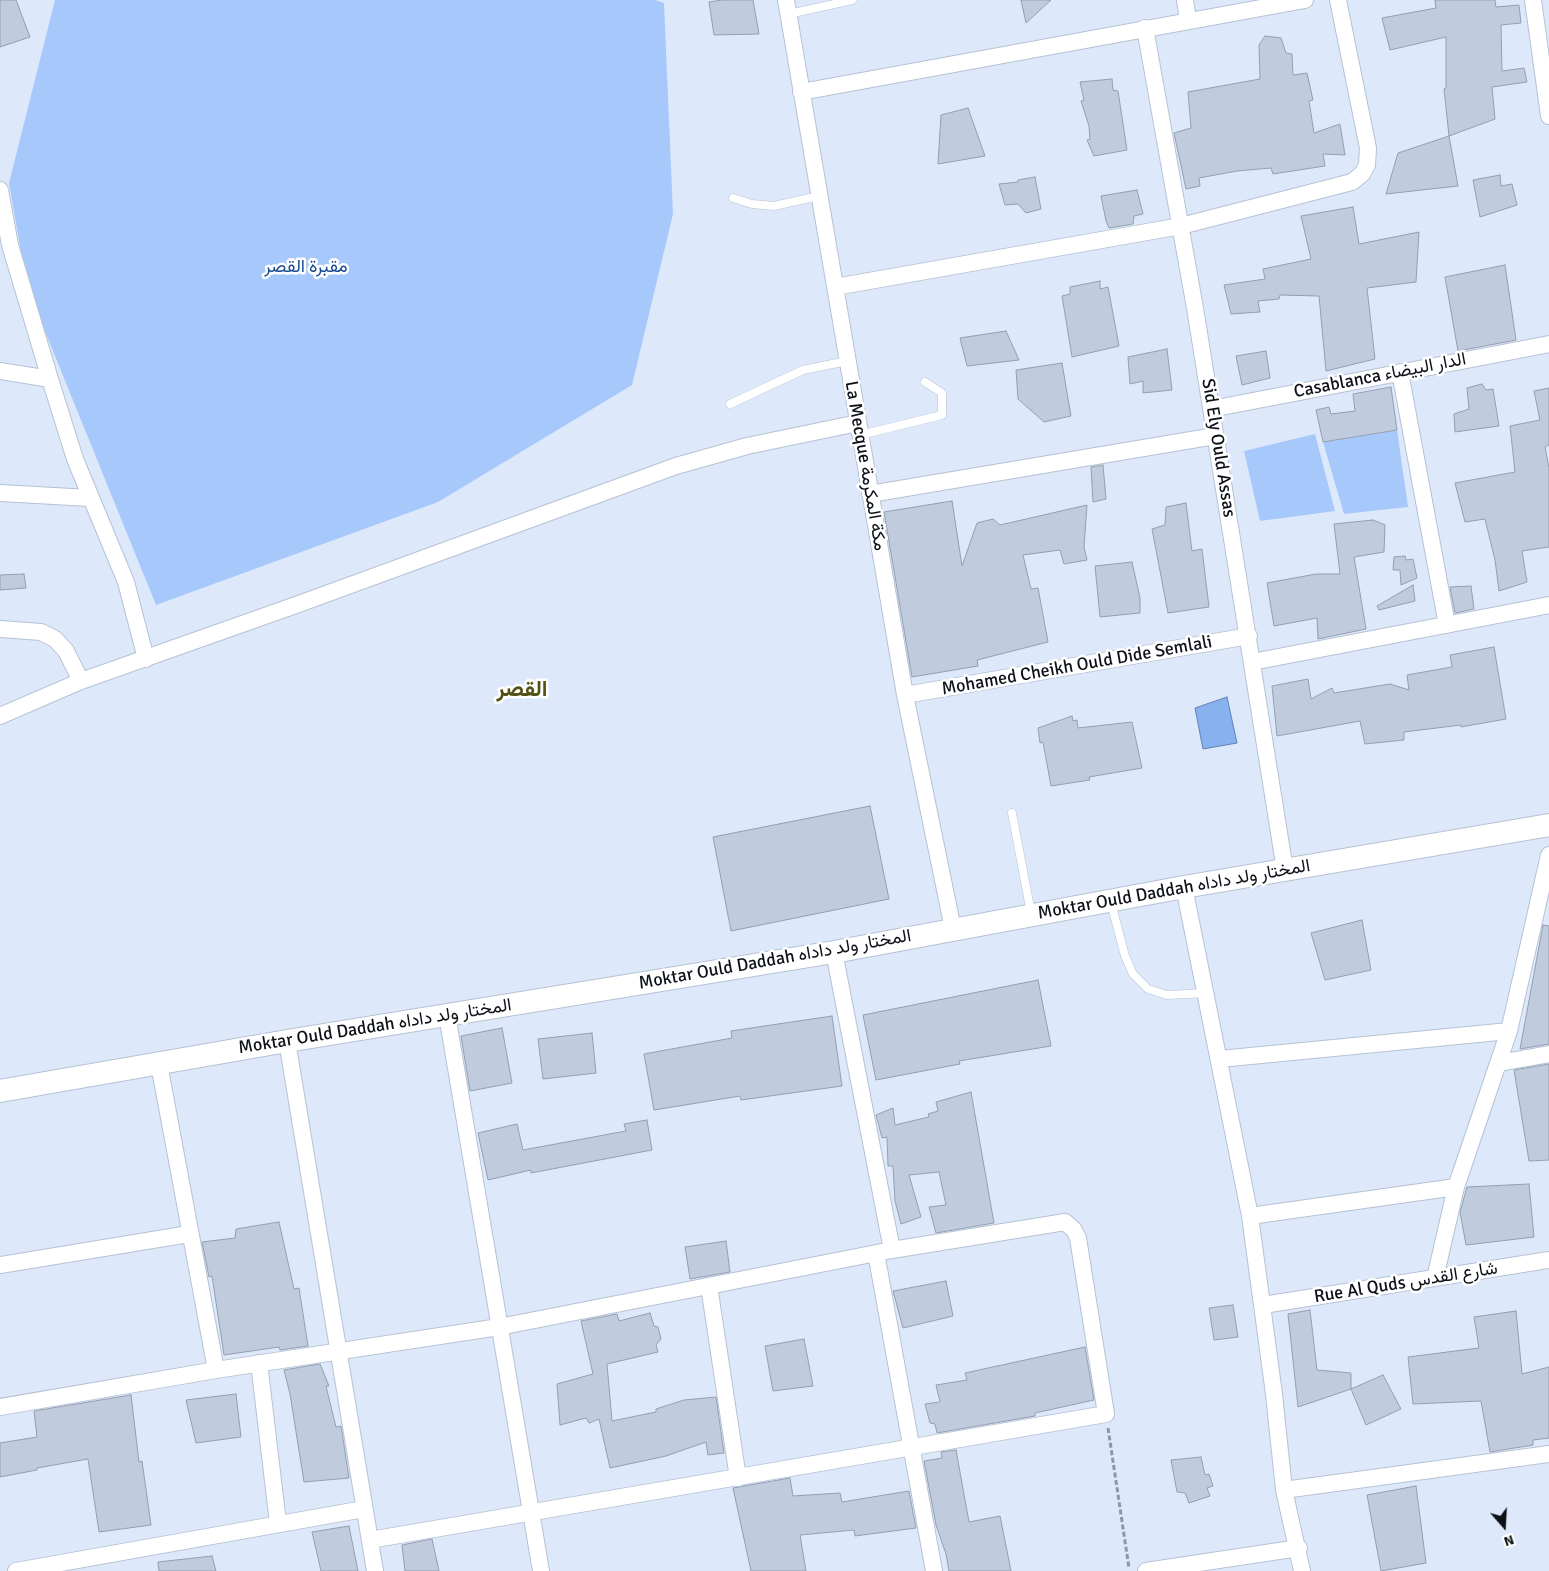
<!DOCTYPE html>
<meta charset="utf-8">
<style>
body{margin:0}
#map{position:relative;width:1549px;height:1571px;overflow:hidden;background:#dde9fb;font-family:Signika,sans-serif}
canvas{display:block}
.north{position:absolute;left:1479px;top:1501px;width:50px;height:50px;-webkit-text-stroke:4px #fff;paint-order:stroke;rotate:161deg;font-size:14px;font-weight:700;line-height:20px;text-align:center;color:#0d1117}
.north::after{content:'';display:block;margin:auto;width:18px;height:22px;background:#0d1117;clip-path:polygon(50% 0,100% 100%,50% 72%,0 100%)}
</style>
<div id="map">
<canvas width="1549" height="1571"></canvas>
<div class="north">N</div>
</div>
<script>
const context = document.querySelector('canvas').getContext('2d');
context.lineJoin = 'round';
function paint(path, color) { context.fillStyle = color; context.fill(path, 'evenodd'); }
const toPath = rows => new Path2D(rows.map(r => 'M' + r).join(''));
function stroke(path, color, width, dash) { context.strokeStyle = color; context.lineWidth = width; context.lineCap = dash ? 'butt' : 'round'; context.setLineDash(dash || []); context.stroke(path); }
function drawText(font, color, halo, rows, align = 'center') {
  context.font = font + ' Signika,Vazirmatn,sans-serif'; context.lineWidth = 5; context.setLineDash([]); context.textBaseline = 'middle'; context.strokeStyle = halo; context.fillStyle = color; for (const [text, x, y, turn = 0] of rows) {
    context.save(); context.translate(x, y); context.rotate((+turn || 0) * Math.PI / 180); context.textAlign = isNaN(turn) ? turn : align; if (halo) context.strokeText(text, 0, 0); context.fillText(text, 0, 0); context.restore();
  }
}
paint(toPath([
 [55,0,655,0,664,3,673,214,632,385,438,502,156,605,27,287,9,183],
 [1397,430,1408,507,1344,514,1323,442],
 [1315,434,1335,511,1260,521,1244,451]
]), '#a7c8fa');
const water = toPath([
 [1227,697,1237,743,1203,749,1195,708,1227,697]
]);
paint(water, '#88b1ef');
stroke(water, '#6381ae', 1);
const building = toPath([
 [0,0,16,0,30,37,0,47,0,0],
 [722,0,753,0,759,34,714,35,709,2,722,0],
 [1021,0,1051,0,1026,23,1021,0],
 [1435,0,1495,0,1496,7,1519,5,1521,23,1501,25,1502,71,1524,68,1527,82,1492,87,1495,119,1449,136,1444,89,1446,88,1446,37,1390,50,1382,18,1436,8,1435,0],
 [1265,36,1281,38,1286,53,1292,54,1293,75,1307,73,1313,100,1309,101,1314,133,1340,124,1345,155,1323,154,1325,166,1273,174,1271,168,1237,171,1199,178,1200,186,1186,189,1174,133,1191,128,1188,92,1260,79,1259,45,1265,36],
 [1112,79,1113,90,1118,91,1127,150,1094,156,1087,140,1090,139,1089,126,1081,101,1084,100,1080,82,1112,79],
 [968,108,985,156,938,164,941,115,968,108],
 [1449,136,1458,186,1386,194,1398,153,1449,136],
 [1500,175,1501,186,1512,184,1517,205,1480,217,1473,180,1500,175],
 [1035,177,1041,209,1026,213,1018,204,1005,205,999,184,1018,182,1018,180,1035,177],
 [1137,190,1143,214,1134,216,1133,224,1109,228,1106,221,1101,196,1137,190],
 [1353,207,1359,244,1419,232,1416,282,1367,288,1375,359,1326,371,1319,296,1280,295,1279,299,1258,301,1260,312,1231,314,1224,285,1265,279,1263,269,1311,259,1301,216,1353,207],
 [1505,265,1516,340,1458,351,1445,277,1505,265],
 [1100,281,1100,289,1108,287,1119,346,1072,357,1062,296,1070,294,1070,287,1100,281],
 [1006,331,1019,360,967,366,960,338,1006,331],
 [1167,349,1172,390,1143,393,1143,381,1130,384,1128,357,1167,349],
 [1266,351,1270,378,1242,385,1236,356,1266,351],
 [1062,363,1071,416,1044,422,1018,399,1016,370,1062,363],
 [1482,384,1486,390,1493,389,1499,426,1455,432,1454,414,1469,409,1467,388,1482,384],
 [1391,387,1397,430,1323,442,1316,410,1329,407,1331,414,1355,411,1353,394,1391,387],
 [1549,388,1549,445,1545,447,1549,468,1549,547,1522,551,1527,582,1499,591,1495,560,1485,519,1465,522,1455,483,1515,472,1510,426,1540,420,1534,391,1549,388],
 [1103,465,1106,499,1093,502,1091,467,1103,465],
 [952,501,962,566,977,523,993,519,1000,525,1087,505,1084,547,1087,560,1064,564,1060,550,1023,555,1031,589,1038,588,1048,642,977,660,978,666,912,677,884,512,952,501],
 [1186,503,1192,551,1202,549,1209,607,1168,613,1152,529,1165,525,1166,507,1186,503],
 [1373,520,1385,525,1384,552,1354,557,1366,629,1318,639,1317,618,1274,626,1267,583,1316,574,1340,574,1334,524,1373,520],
 [1405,556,1406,560,1413,559,1417,578,1401,585,1400,570,1393,570,1394,557,1405,556],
 [1132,562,1140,598,1140,613,1100,617,1095,566,1132,562],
 [24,574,26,588,0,590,0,575,24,574],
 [1413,585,1415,601,1379,610,1377,606,1413,585],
 [1471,586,1474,609,1455,613,1450,587,1471,586],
 [1494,647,1506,719,1461,727,1461,725,1404,732,1404,740,1365,744,1360,721,1277,736,1272,686,1308,679,1311,699,1332,688,1334,693,1390,684,1409,690,1407,675,1452,667,1450,655,1494,647],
 [1072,716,1073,721,1077,720,1078,728,1132,722,1142,768,1089,777,1090,780,1051,786,1043,742,1040,743,1038,728,1072,716],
 [870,806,889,899,731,931,713,837,870,806],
 [1362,920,1371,970,1325,980,1311,933,1362,920],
 [1543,925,1549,926,1549,1044,1520,1049,1543,925],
 [1038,980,1051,1046,959,1061,960,1064,876,1080,863,1015,1038,980],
 [832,1016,842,1086,741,1100,740,1096,654,1110,644,1054,732,1038,731,1031,832,1016],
 [502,1028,512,1083,470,1091,461,1036,502,1028],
 [592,1033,596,1073,543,1079,538,1039,592,1033],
 [1549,1064,1549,1160,1529,1161,1514,1070,1549,1064],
 [971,1092,994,1223,936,1233,929,1207,946,1205,939,1172,909,1175,921,1217,901,1224,895,1201,893,1166,888,1166,887,1137,882,1138,876,1115,893,1108,895,1125,929,1117,928,1114,938,1111,936,1102,971,1092],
 [647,1120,652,1150,531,1173,531,1170,488,1180,478,1133,517,1124,523,1150,626,1131,624,1124,647,1120],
 [1529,1184,1534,1237,1466,1245,1460,1212,1467,1187,1529,1184],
 [279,1222,294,1289,299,1288,308,1346,280,1350,279,1347,224,1355,212,1276,209,1277,202,1242,235,1238,236,1229,279,1222],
 [726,1241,730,1272,690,1279,685,1247,726,1241],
 [946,1281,953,1316,903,1328,893,1291,946,1281],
 [1233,1305,1238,1337,1214,1340,1209,1308,1233,1305],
 [1310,1310,1317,1370,1351,1373,1351,1389,1298,1407,1288,1314,1310,1310],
 [1516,1311,1522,1374,1549,1367,1549,1438,1533,1440,1533,1445,1490,1452,1481,1401,1413,1404,1408,1357,1479,1348,1474,1317,1516,1311],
 [650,1313,654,1326,658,1327,661,1339,656,1345,658,1352,607,1364,612,1421,656,1412,656,1409,684,1400,716,1397,724,1453,708,1455,706,1442,666,1456,610,1468,599,1419,589,1423,586,1418,560,1425,557,1384,593,1374,581,1321,617,1314,619,1321,650,1313],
 [804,1339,813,1386,773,1391,765,1346,804,1339],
 [1085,1347,1094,1400,1035,1413,1035,1416,937,1433,935,1424,930,1423,925,1404,940,1402,936,1385,967,1380,965,1373,1085,1347],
 [320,1364,329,1386,326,1386,336,1427,341,1426,349,1478,304,1482,290,1394,284,1370,320,1364],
 [1383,1375,1401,1409,1366,1425,1351,1389,1383,1375],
 [236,1394,241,1437,196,1443,186,1400,236,1394],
 [131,1395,139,1462,142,1461,151,1525,99,1532,88,1459,37,1468,37,1470,0,1477,0,1443,37,1437,34,1411,131,1395],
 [956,1450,969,1522,1000,1516,1011,1571,949,1571,946,1554,936,1525,924,1461,942,1458,941,1452,956,1450],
 [1201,1457,1205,1475,1209,1474,1213,1486,1207,1488,1210,1496,1189,1503,1185,1493,1177,1492,1171,1460,1201,1457],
 [790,1478,793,1496,840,1493,842,1502,909,1491,916,1528,855,1536,854,1530,800,1535,806,1571,751,1571,733,1488,790,1478],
 [1416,1486,1426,1563,1381,1571,1367,1495,1416,1486],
 [349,1526,358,1571,321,1571,312,1532,349,1526],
 [432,1539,439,1571,405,1571,402,1545,432,1539],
 [212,1556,216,1571,159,1571,158,1562,212,1556]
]);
paint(building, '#c0ccde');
stroke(building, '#939fb0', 1);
const lane = toPath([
 [789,14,852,0],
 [733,198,752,204,774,206,819,196],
 [730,404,803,370,847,361],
 [860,435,942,415,942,393,925,382],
 [1012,813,1031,913],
 [1111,903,1125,956,1133,974,1148,989,1167,995,1206,993]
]);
const street = toPath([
 [786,0,905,695,953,929],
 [1185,0,1188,20],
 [1533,0,1549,116],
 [1145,28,1195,308,1285,870],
 [801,92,1305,0],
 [0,190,10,245,50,379,75,459,126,582,146,659],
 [835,287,1181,226,1352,182,1362,174,1367,165,1368,148,1338,0],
 [0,371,50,379],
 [1400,372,1447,625],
 [1211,409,1549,344],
 [0,493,90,498],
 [870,494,1215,436],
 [0,629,41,632,55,639,66,651,81,681],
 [1252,662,1549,605],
 [905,695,1249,636],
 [0,716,81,681,296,605,676,466,747,446,858,423],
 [1184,887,1250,1216,1274,1394,1284,1490,1302,1571],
 [834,952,892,1250],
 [447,1015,541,1571],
 [287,1041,375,1571],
 [1220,1059,1509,1031],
 [1499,1063,1549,1054],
 [159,1064,216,1370],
 [1250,1216,1456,1187],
 [876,1253,934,1571],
 [0,1265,189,1234],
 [1435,1278,1456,1187,1509,1031,1549,855],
 [709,1286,738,1478],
 [1263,1305,1549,1260],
 [259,1363,278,1523],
 [0,1407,216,1370,499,1327,892,1250,1065,1222,1074,1230,1078,1238,1106,1414,370,1540],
 [1284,1490,1549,1454],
 [16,1571,364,1509],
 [1146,1571,1299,1548]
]);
const secondary = toPath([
 [0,1091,287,1041,834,952,1184,887,1549,825]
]);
stroke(lane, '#b6c2d4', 9);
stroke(street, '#b6c2d4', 18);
stroke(secondary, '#b6c2d4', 24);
stroke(toPath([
 [1108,1428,1129,1568]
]), '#8d96a4', 3, [5, 2.5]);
stroke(lane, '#fff', 8);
stroke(street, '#fff', 16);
stroke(secondary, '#fff', 22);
drawText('18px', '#1b4d95', '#fff', [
 ["مقبرة القصر",306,267]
]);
drawText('18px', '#0d1117', '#fff', [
 ["Casablanca الدار البيضاء",1380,376,-11],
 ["Sid Ely Ould Assas",1218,448,81],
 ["La Mecque مكة المكرمة",865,466,80],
 ["Mohamed Cheikh Ould Dide Semlali",1077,666,-10],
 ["Moktar Ould Daddah المختار ولد داداه",1174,890,-10],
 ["Moktar Ould Daddah المختار ولد داداه",775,960,-10],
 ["Moktar Ould Daddah المختار ولد داداه",375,1027,-9],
 ["Rue Al Quds شارع القدس",1406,1283,-9]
]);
drawText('bold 22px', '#535215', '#fff', [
 ["القصر",522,690]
]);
</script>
